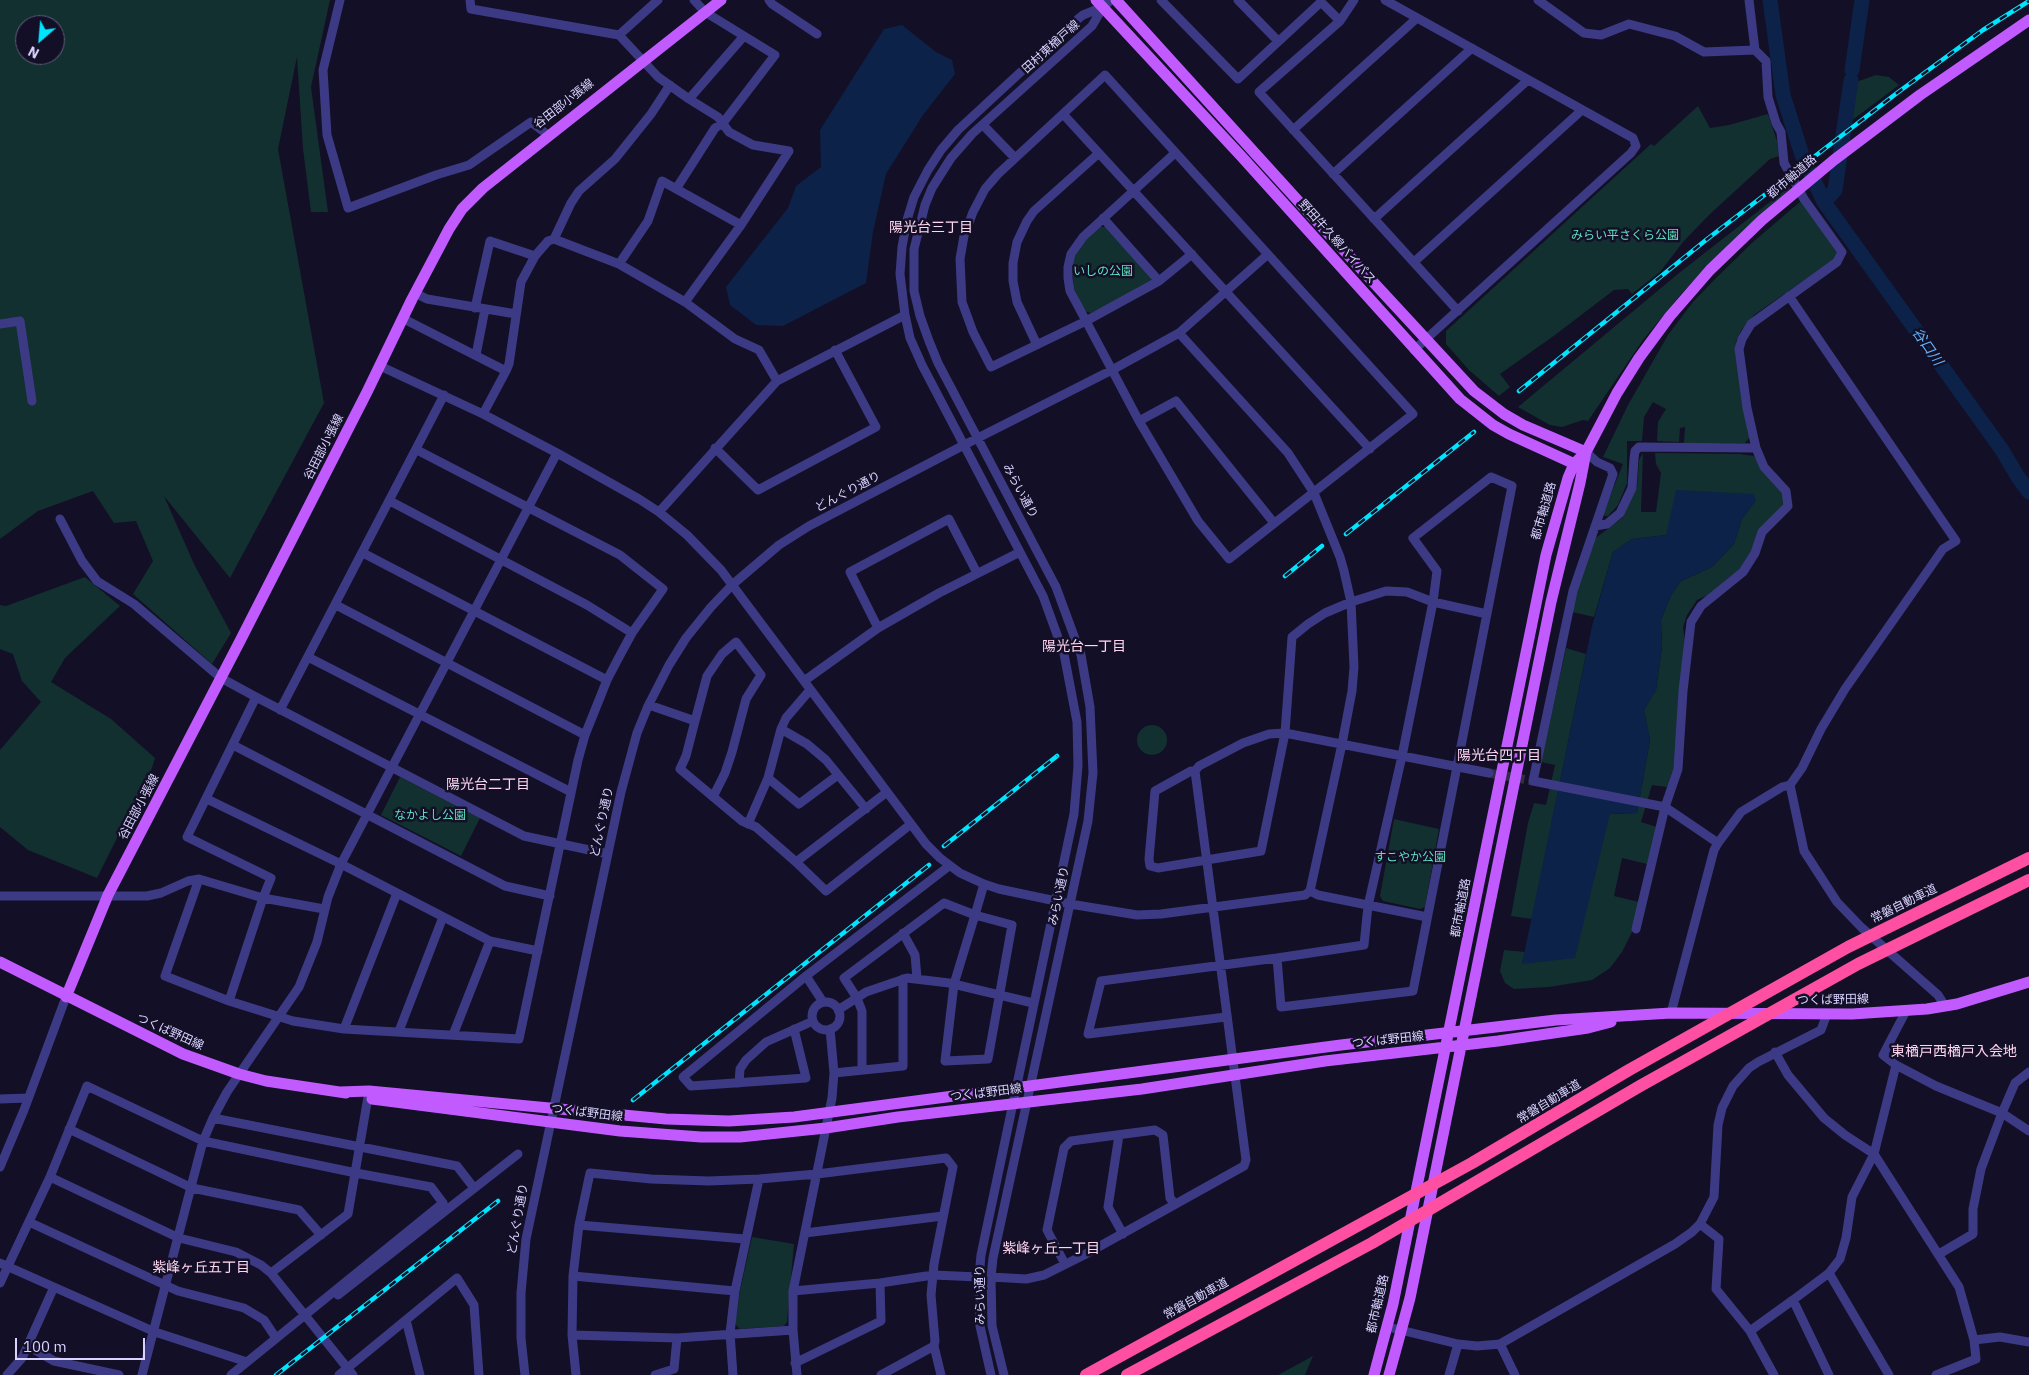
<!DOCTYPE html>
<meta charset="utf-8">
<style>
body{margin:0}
#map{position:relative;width:2029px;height:1375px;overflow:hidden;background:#130f26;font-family:"IBM Plex Sans",sans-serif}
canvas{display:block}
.north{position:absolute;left:15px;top:15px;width:50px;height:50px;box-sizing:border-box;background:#130f26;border:1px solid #625e7d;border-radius:50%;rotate:207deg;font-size:14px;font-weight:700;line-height:20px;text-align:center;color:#d9d4ff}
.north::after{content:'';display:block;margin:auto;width:18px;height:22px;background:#00e5ff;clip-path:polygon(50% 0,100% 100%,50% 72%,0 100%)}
.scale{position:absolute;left:15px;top:1338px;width:130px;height:22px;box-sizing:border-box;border:2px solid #d9d4ff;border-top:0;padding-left:6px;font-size:15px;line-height:18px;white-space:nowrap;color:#d9d4ff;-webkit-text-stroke:4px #130f26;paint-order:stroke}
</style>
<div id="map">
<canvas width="2029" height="1375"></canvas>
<div class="north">N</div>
<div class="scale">100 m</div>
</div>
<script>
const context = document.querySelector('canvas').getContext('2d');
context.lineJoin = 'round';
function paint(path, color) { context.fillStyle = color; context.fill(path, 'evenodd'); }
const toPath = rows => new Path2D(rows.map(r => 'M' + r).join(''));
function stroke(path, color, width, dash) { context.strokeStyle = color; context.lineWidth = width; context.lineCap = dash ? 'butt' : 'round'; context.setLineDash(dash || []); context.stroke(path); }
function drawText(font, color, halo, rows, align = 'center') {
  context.font = font + ' "IBM Plex Sans","Noto Sans JP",sans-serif'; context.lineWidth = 5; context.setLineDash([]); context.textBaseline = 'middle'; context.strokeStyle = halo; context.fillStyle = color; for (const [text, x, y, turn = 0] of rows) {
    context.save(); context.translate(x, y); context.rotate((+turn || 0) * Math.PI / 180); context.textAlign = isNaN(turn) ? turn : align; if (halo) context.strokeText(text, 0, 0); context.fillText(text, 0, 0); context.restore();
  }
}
paint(toPath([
 [0,0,330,0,311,87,328,212,311,212,303,149,297,57,278,149,324,403,230,578,164,496,194,564,231,633,212,664,133,594,153,561,136,521,114,523,93,491,38,511,0,539],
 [25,25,55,25,55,55,25,55],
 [1876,75,1889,77,1899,85,1851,121,1856,82],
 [1698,106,1710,128,1729,125,1768,114,1777,141,1779,156,1770,159,1709,215,1683,242,1660,272,1632,294,1628,289,1614,290,1555,335,1500,374,1510,387,1499,396,1469,370,1446,344,1446,331,1651,144,1654,146],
 [1789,187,1790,189,1742,231,1681,294,1643,340,1588,421,1583,420,1562,427,1550,425,1518,407,1679,273],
 [1801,201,1838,251,1836,258,1754,315,1742,329,1736,341,1735,353,1750,437,1745,443,1684,443,1685,427,1680,428,1679,442,1657,441,1658,422,1666,409,1653,402,1644,417,1642,441,1627,441,1627,483,1618,505,1608,516,1605,516,1603,514,1623,464,1603,457,1628,405,1668,335,1693,302,1716,278,1753,242],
 [1100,227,1107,227,1152,276,1151,284,1091,313,1084,311,1074,288,1072,267,1075,256,1085,241],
 [1643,453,1641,512,1656,512,1661,473,1656,464,1655,453,1740,454,1754,456,1785,492,1785,503,1755,544,1742,568,1717,591,1697,600,1687,615,1683,627,1686,651,1675,764,1667,787,1652,785,1641,822,1657,827,1647,864,1622,858,1614,896,1639,902,1634,928,1622,952,1610,968,1592,980,1549,987,1514,989,1505,983,1500,971,1504,950,1525,952,1522,963,1610,814,1637,813,1650,740,1644,710,1656,690,1662,647,1661,620,1671,595,1681,581,1712,567,1734,544,1742,519,1756,500,1666,535,1632,539,1613,552,1594,617,1572,612,1577,587,1593,540,1622,518,1637,487,1639,460],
 [85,577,120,606,65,658,51,682,111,719,155,758,152,768,97,878,28,850,0,827,0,750,41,702,22,681,13,654,0,649,0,605,6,606],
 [1566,648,1586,654,1532,919,1511,916,1528,823,1534,803,1546,805,1555,765,1541,762],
 '1137 740a15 15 0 1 1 30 0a15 15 0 1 1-30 0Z',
 [400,777,480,818,461,856,381,815],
 [1394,819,1439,829,1425,907,1420,909,1383,901,1380,896],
 [752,1237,794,1244,787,1322,784,1326,740,1329,735,1324,740,1291],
 [1313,1356,1305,1375,1278,1375]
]), '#12302f');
paint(toPath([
 [902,25,936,52,952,60,955,74,923,115,886,174,873,232,866,283,783,326,756,325,730,305,726,287,788,208,796,186,821,167,820,130,884,29],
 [1676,490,1754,494,1756,500,1742,519,1734,544,1712,567,1681,581,1671,595,1661,620,1662,647,1656,690,1644,710,1650,740,1637,813,1610,814,1575,958,1522,964,1592,626,1613,552,1632,539,1666,535]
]), '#0c2248');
stroke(toPath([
 [1770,0,1783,95,1802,155,1824,202,2002,450,2018,477,2029,492],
 [1852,70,1862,0],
 [1824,202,1835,190,1851,80]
]), '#0c2248', 15);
stroke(toPath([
 [1489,773,1533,781]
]), '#312d47', 9, [9, 4.5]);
stroke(toPath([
 [340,0,323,70,327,135,348,208,436,175,469,165,531,122,548,135],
 [470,0,471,9,619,35],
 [658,0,619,35,658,77,689,99,718,117,729,132,753,145,789,151,741,225,685,302],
 [769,0,772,4,817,34],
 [1161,0,1238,79,1321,2,1340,21],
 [1238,0,1278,41],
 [1354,0,1340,21,1259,92,1458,311],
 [1385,0,1633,138,1636,146,1631,153,1414,350],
 [1538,0,1584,33,1601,35,1629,24,1675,36,1704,52,1755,50,1749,0],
 [689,99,744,36],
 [1063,114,1370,449],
 [983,125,1015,158],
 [1293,130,1417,18],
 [1175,153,1083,237,1071,254,1068,267,1068,278,1070,291,1086,321,1112,370,1139,421,1198,521,1229,559,1413,414,1105,75,998,174,985,189,973,212,964,236,960,259,962,302,973,332,991,367,1086,321,1159,281,1192,254],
 [1333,174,1472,48],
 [676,189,715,128,723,123,775,55,705,12,694,0],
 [1103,218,1159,281],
 [1374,219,1528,80],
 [554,239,571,203,579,191,615,159,651,114,670,85],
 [1414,262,1582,110],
 [619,264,648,221,662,181,741,225],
 [415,293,427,299,516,314],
 [475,308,490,241,535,256],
 [402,318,506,371,483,414],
 [0,324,20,321,32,401],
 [1037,345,1017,302,1013,281,1013,263,1017,242,1027,221,1034,211,1099,153],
 [476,355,485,309],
 [380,366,483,414,557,453,639,499,659,512,687,535,721,570,926,844,940,858,960,873,984,884,999,889,1070,904,1137,915,1161,914,1305,895,1310,891,1342,744,1352,691,1354,667,1351,602,1344,571,1340,557,1314,493,1288,453,1179,333],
 [506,371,509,364,521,282,535,256,548,241,554,239,619,264,685,302,735,339,759,350,777,381],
 [1139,421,1176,401,1274,523],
 [715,448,758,490,876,427,835,350],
 [1586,452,1597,462,1610,468,1613,474,1573,591,1533,781,1665,807,1718,843],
 [1491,477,1512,486,1413,991,1281,1007,1277,958,1364,945,1368,906,1402,756,1433,602,1437,571,1413,538,1491,477],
 [390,501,587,605,632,633],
 [659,512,777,381,905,315],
 [60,519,82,561,97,581,134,604,221,678,256,697],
 [1595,526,1607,524,1620,513,1632,488,1634,459,1635,451,1639,447,1756,448],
 [363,553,607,680],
 [336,605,585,735],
 [1487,614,1433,602,1407,592,1386,591,1351,602,1325,613,1308,624,1292,637,1285,733,1261,851,1158,868,1150,866,1149,859,1155,791,1191,771,1195,771,1199,766,1243,743,1269,734,1285,733,1489,773],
 [878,628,850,572,949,519,977,573],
 [308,657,571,792],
 [804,681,878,628,939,593,1020,552],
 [649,705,695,721,686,756,680,769,742,821,756,827,796,862,826,891,911,824],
 [280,710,444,395],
 [695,721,707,676,722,654,736,642,761,675,746,699,732,752,725,773,713,797],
 [781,729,807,744,826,760,866,809],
 [233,745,505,886,550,896],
 [768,778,799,804,838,775],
 [1790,785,1804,851,1837,902,1862,928,1938,995,1945,1006],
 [207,799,341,864,490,941,538,951],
 [748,824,768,778,781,729,786,718,810,690],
 [796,862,887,792],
 [199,879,165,976,229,1001,293,1021,344,1029,519,1039,578,760,585,735,607,680,618,659,632,633,663,589,620,555,417,450],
 [1310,891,1318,895,1427,917],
 [0,896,147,896,161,893,188,881,199,879,263,898,324,909],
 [1636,929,1665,807,1678,769,1683,691,1691,622,1701,606,1743,572,1755,553,1762,532,1788,506,1786,491,1764,467,1756,448,1747,408,1739,349,1742,339,1751,324,1837,262,1842,252,1804,199,1784,163,1781,132,1776,123,1768,97,1766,61,1755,50],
 [903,933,915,955,917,978],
 [806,976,823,1002],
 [229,1001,263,898,271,878,187,837,256,697,524,836,608,854],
 '812 1016a14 14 0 1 1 28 0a14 14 0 1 1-28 0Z',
 [838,1010,866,992,907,978,949,983,1033,1003],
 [1671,1013,1714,850,1718,843,1741,812,1782,787,1790,785,1802,768,1821,729,1845,689,1943,549,1956,541,1789,296],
 [1226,1017,1088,1034,1101,981,1277,958],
 [344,1029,397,893],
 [794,1029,806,1078,691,1086,683,1077,806,976,949,866],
 [399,1031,443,917],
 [453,1035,490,941],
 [1775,1052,1788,1075,1824,1118,1845,1135,1874,1154,1959,1287,1974,1340,1976,1359,1936,1375],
 [1896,1065,1936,1086,2002,1113,2029,1131],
 [862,1070,862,1011,857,998,844,978,944,903,975,915,1012,925,988,1059,945,1061,954,984,975,915,984,884],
 [834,1073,903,1066,903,979],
 [739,1083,740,1069,746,1060,766,1042,813,1021],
 [0,1099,28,1098],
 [213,1118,457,1166,474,1188],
 [69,1129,192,1188,299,1210,321,1235],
 [1119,1135,1108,1207,1123,1234],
 [0,1167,24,1110,66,997],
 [50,1177,179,1238,236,1252,261,1265,271,1273,353,1375],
 [29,1222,178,1291,244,1308,264,1320,276,1338],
 [1700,1224,1719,1239,1716,1289,1750,1331,1774,1375],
 [579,1225,745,1239],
 [805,1233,943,1216],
 [1939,1254,1973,1234,1973,1209,1981,1169,2002,1113,2015,1083,2029,1072],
 [0,1263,155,1332,247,1362],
 [1065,1264,1047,1230,1064,1148,1071,1141,1155,1130,1163,1135,1170,1198,1175,1204],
 [271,1273,348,1214,369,1091],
 [1829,1273,1889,1375],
 [573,1276,735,1291],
 [991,1277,1026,1279,1044,1275,1084,1255,1244,1166,1246,1160,1195,771],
 [0,1283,50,1177,87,1086,203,1141,356,1173,431,1187,443,1203,231,1375],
 [793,1291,880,1283,933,1275,979,1277],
 [338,1295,518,1154],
 [406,1320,420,1375],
 [1388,1327,1458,1344,1477,1346,1500,1344,1675,1244,1692,1232,1700,1224,1714,1197,1718,1125,1722,1108,1733,1086,1749,1068,1758,1062,1821,1030,1827,1014],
 [1750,1331,1793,1300],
 [572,1335,677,1338,793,1330],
 [1974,1340,2000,1337,2029,1342],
 [1500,1344,1515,1375],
 [28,1346,54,1361,119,1375],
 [795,1363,881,1321,880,1283],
 [7,1375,22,1358,54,1287],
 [142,1375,203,1141,213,1118,227,1092,299,987,317,942,328,897,341,864,557,453],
 [339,1375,457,1278,474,1305,479,1375],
 [525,1375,521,1338,521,1293,526,1239,621,792,637,733,648,706,669,665,686,638,711,607,732,585,779,545,809,526,964,445,1112,370,1179,333,1267,255],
 [576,1375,572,1335,573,1276,579,1225,590,1173,651,1179,709,1181,759,1179,817,1174,946,1158,953,1167,934,1264,931,1295,935,1341,934,1346,941,1375],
 [655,1375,674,1369,677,1338],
 [733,1375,730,1333,735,1291,759,1179],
 [797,1375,793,1330,793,1291,832,1098,834,1073,830,1029],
 [881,1375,934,1346],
 [991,1375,980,1326,979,1277,981,1255,1074,814,1078,766,1077,722,1064,654,1043,596,922,365,910,338,905,315,900,274,902,247,907,220,914,197,928,170,941,150,958,130,1078,19,1083,15,1103,7],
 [1004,1375,992,1326,991,1277,993,1258,1088,821,1093,773,1090,707,1081,655,1056,587,938,363,929,341,920,316,914,291,914,249,925,205,932,188,951,158,972,134,1092,26,1103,7,1111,0],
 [1449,1375,1458,1344],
 [1829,1375,1793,1300,1829,1273,1840,1259,1846,1238,1852,1197,1874,1154,1896,1065,1883,1055,1906,1011]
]), '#3d3a85', 9);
stroke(toPath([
 [1096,0,1241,156,1460,399,1493,425,1509,434,1579,466],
 [1116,0,1301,204,1474,391,1504,414,1523,425,1586,452],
 [0,962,183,1054,239,1074,266,1081,346,1093],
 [66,997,108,895,240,641,367,392,412,299,449,229,462,209,483,188,721,0],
 [340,1092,369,1091,666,1119,729,1121,794,1117,1341,1045,1556,1020,1671,1013,1852,1014,1927,1009,1957,1004,2029,982],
 [372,1099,620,1131,701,1137,740,1137,826,1128,898,1117,1142,1089,1325,1061,1498,1041,1588,1028,1611,1022],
 [1374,1375,1393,1304,1546,555,1568,478,1574,464,1586,452],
 [1389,1375,1410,1298,1551,602,1580,483,1586,452,1617,393,1639,358,1670,316,1710,270,1762,220,1834,160,1920,95,2029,20]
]), '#c25bff', 11);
stroke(toPath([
 [1086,1375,1472,1163,1629,1070,1848,947,2029,858],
 [1127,1375,1372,1243,1640,1086,1858,964,2029,880]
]), '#ff4fa3', 12);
const rail = toPath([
 [1519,391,1706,240,1897,93,1983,30,2029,1],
 [1346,534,1474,432],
 [1285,576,1322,546],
 [944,846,1057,756],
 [633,1100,929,865],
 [276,1375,498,1201]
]);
stroke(rail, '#00e5ff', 4.5);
stroke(rail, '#130f26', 2.5, [8]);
drawText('12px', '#d9d4ff', '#130f26', [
 ["田村東楢戸線",1051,47,-42],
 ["谷田部小張線",564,104,-38],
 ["都市軸道路",1792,177,-40],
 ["野田牛久線バイパス",1337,242,48],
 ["谷田部小張線",324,447,-63],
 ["みらい通り",1020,491,62],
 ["どんぐり通り",848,492,-28],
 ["都市軸道路",1544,511,-74],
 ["谷田部小張線",139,807,-62],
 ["どんぐり通り",602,822,-78],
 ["みらい通り",1059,896,-78],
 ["常磐自動車道",1904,904,-26],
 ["都市軸道路",1461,908,-79],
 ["つくば野田線",1833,1000,-1],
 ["つくば野田線",170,1032,24],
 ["つくば野田線",1388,1040,-6],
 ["つくば野田線",986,1093,-7],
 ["常磐自動車道",1549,1102,-31],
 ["つくば野田線",587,1113,7],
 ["どんぐり通り",518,1219,-80],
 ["みらい通り",981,1295,-90],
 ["常磐自動車道",1196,1299,-29],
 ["都市軸道路",1378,1304,-77]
]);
drawText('12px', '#5fe0c0', '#130f26', [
 ["みらい平さくら公園",1625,236],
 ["いしの公園",1103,272],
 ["なかよし公園",430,816],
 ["すこやか公園",1410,858]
]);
drawText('14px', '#ffd6f0', '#130f26', [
 ["陽光台三丁目",931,228],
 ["陽光台一丁目",1084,647],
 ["陽光台四丁目",1499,756],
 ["陽光台二丁目",488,785],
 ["東楢戸西楢戸入会地",1954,1052],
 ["紫峰ヶ丘一丁目",1051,1249],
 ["紫峰ヶ丘五丁目",201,1268]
]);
drawText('italic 14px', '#62b6ff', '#130f26', [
 ["谷口川",1927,347,55]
]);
</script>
